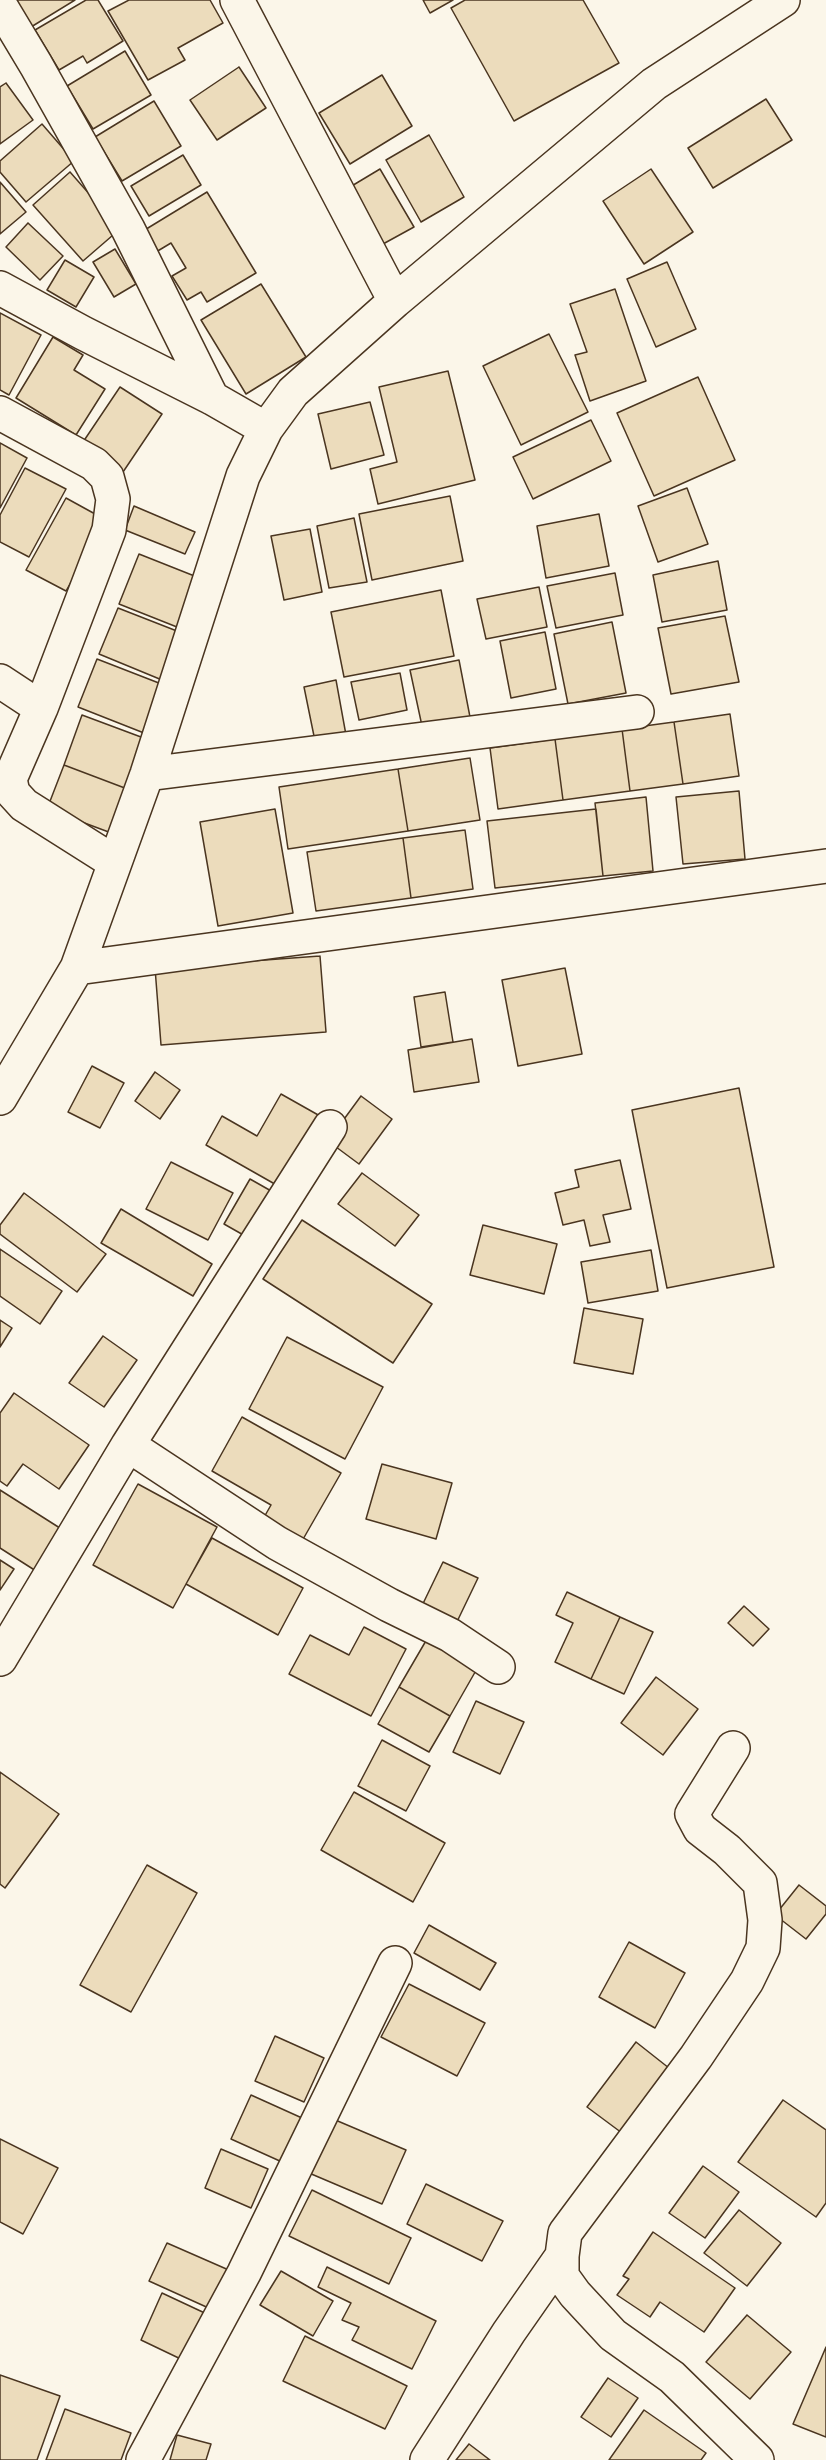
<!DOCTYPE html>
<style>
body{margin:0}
canvas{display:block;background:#fbf6e9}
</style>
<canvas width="826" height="2460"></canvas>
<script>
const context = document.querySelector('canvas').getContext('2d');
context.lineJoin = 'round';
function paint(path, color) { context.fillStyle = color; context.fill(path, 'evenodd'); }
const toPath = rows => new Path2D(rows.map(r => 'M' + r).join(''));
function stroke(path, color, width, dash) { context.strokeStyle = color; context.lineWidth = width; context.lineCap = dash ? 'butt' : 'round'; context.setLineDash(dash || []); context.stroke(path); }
const building = toPath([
 [14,0,75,0,31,27,14,0],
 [86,0,98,0,123,41,87,63,83,56,59,70,35,30,86,0],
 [129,0,210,0,223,23,178,48,185,60,148,80,108,11,129,0],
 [423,0,453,0,430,13,423,0],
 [465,0,583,0,619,63,514,121,451,8,465,0],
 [125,51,151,95,93,129,67,86,125,51],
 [239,67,266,108,217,140,190,100,239,67],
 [382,75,412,126,350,164,319,113,382,75],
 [6,83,33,120,0,144,0,87,6,83],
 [766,99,792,140,713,188,688,148,766,99],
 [154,101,181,146,122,181,95,137,154,101],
 [42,124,74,161,26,202,0,172,0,161,42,124],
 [429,135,464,197,421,222,386,160,429,135],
 [183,155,201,185,149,216,131,186,183,155],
 [380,169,414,227,383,244,350,187,380,169],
 [651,169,693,232,644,264,603,201,651,169],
 [70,172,120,229,83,261,33,205,70,172],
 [0,182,26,212,0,234,0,182],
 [207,192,256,273,207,302,201,292,187,300,172,276,186,268,171,243,156,252,143,231,207,192],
 [28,223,63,256,40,280,6,247,28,223],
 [115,249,136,284,114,297,93,262,115,249],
 [65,260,94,277,76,307,47,290,65,260],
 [667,262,696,329,656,347,627,279,667,262],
 [261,284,306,357,246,394,201,320,261,284],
 [615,289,646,381,590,401,575,355,587,352,570,304,615,289],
 [0,313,41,335,9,395,0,390,0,313],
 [549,334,588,412,521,445,483,366,549,334],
 [53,337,83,355,74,370,105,389,76,435,16,398,53,337],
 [448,371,475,480,378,504,370,469,397,462,379,387,448,371],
 [698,377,735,460,654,496,617,413,698,377],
 [120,387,162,414,121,475,79,448,120,387],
 [370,402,384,455,331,469,318,414,370,402],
 [591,420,611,461,533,499,513,457,591,420],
 [0,443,27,458,0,508,0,443],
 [25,468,66,489,29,557,0,542,0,515,25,468],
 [687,488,708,544,658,562,638,506,687,488],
 [450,496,463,561,372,580,359,514,450,496],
 [66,498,106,520,66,591,26,570,66,498],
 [134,506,195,532,185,554,125,530,134,506],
 [599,514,609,566,546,578,537,526,599,514],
 [354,518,367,582,329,588,317,526,354,518],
 [310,529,322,592,284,600,271,536,310,529],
 [139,554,202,579,182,629,119,604,139,554],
 [718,561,727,610,662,622,653,575,718,561],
 [615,573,623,615,556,628,547,586,615,573],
 [539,587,547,627,486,639,477,599,539,587],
 [441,590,454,656,344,677,331,612,441,590],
 [118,608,182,633,162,680,99,654,118,608],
 [725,616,739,682,671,694,658,628,725,616],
 [612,622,626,693,568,704,554,634,612,622],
 [545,632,556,689,511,698,500,641,545,632],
 [97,659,164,685,144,733,78,707,97,659],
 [459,660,470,717,422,726,410,670,459,660],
 [400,673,407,710,359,720,351,682,400,673],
 [336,680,346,735,315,741,304,687,336,680],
 [730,714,739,776,683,784,674,722,730,714],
 [82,715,149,740,130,790,64,765,82,715],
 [674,722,683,784,630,791,622,729,674,722],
 [622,729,630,791,563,800,555,739,622,729],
 [555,739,563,800,498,809,490,748,555,739],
 [470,758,480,820,408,831,398,769,470,758],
 [64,765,130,790,114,834,47,809,64,765],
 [398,769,408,831,288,849,279,787,398,769],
 [739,791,745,859,683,864,676,797,739,791],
 [646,797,653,871,603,876,595,803,646,797],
 [275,809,293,913,218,926,200,822,275,809],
 [596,809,603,876,495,888,487,821,596,809],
 [465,830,473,889,411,898,403,838,465,830],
 [403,838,411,898,316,911,307,852,403,838],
 [320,956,326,1032,161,1045,155,968,320,956],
 [565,968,582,1054,518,1066,502,980,565,968],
 [445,992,453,1042,421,1047,414,997,445,992],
 [472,1039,479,1082,414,1092,408,1050,472,1039],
 [92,1066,124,1083,100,1128,68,1112,92,1066],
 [155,1072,180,1090,160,1119,135,1101,155,1072],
 [739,1088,774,1267,667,1288,632,1110,739,1088],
 [281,1094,320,1116,280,1187,206,1145,222,1116,257,1136,281,1094],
 [361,1096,392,1119,359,1164,328,1141,361,1096],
 [620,1160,631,1209,603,1215,610,1242,590,1246,584,1220,563,1225,555,1193,579,1187,575,1170,620,1160],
 [171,1162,233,1193,208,1240,146,1209,171,1162],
 [362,1173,419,1215,395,1246,338,1204,362,1173],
 [250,1179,280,1196,254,1241,224,1224,250,1179],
 [24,1193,106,1254,77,1292,0,1234,0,1225,24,1193],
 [121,1209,212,1264,193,1296,101,1243,121,1209],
 [302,1220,432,1304,393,1363,263,1279,302,1220],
 [483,1225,557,1244,544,1294,470,1275,483,1225],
 [0,1249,62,1291,40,1324,0,1296,0,1249],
 [651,1250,658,1291,588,1303,581,1262,651,1250],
 [584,1308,643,1319,633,1374,574,1363,584,1308],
 [0,1320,12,1328,0,1347,0,1320],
 [103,1336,137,1360,104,1407,69,1383,103,1336],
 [287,1337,383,1387,345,1459,249,1409,287,1337],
 [14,1393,89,1445,59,1489,23,1464,7,1486,0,1481,0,1413,14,1393],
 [242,1417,341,1473,302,1541,263,1519,271,1505,212,1471,242,1417],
 [382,1464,452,1483,436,1539,366,1519,382,1464],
 [138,1484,217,1527,173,1608,93,1565,138,1484],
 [0,1490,63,1530,36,1571,0,1548,0,1490],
 [212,1538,303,1588,278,1635,186,1584,212,1538],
 [0,1560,14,1569,0,1590,0,1560],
 [443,1562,478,1578,453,1630,418,1614,443,1562],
 [567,1592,620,1617,591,1679,555,1662,573,1623,556,1615,567,1592],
 [744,1606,769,1629,753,1646,728,1623,744,1606],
 [620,1617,653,1632,624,1694,591,1679,620,1617],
 [364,1627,406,1649,371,1716,289,1674,310,1635,349,1655,364,1627],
 [427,1639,478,1667,450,1716,399,1687,427,1639],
 [656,1677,698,1709,663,1755,621,1723,656,1677],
 [399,1687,450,1716,429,1752,378,1724,399,1687],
 [476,1701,524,1722,500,1774,453,1752,476,1701],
 [382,1740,430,1766,406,1811,358,1786,382,1740],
 [0,1772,59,1814,5,1888,0,1884,0,1772],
 [354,1792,445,1843,413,1902,321,1850,354,1792],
 [147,1865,197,1893,131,2012,80,1985,147,1865],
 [799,1885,826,1906,826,1914,806,1939,775,1915,799,1885],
 [429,1925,496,1963,480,1990,414,1953,429,1925],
 [629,1942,685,1973,655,2028,599,1997,629,1942],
 [409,1984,485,2023,457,2076,381,2037,409,1984],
 [275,2036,324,2058,304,2102,255,2081,275,2036],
 [636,2042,674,2072,626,2136,587,2107,636,2042],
 [251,2095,302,2118,282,2162,231,2139,251,2095],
 [783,2100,826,2130,826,2203,816,2217,738,2162,783,2100],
 [333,2119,406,2150,382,2204,309,2173,333,2119],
 [0,2139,58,2168,23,2234,0,2222,0,2139],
 [221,2149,268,2169,251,2208,205,2188,221,2149],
 [703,2166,739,2192,705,2238,669,2213,703,2166],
 [426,2184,503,2221,482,2261,407,2224,426,2184],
 [312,2190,411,2238,389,2284,289,2236,312,2190],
 [739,2210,781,2243,747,2286,704,2253,739,2210],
 [653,2232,735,2288,704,2332,660,2302,650,2317,617,2295,629,2279,623,2276,653,2232],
 [167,2243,231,2271,213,2310,149,2281,167,2243],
 [327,2267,436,2321,412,2369,352,2340,359,2327,342,2320,351,2303,318,2287,327,2267],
 [281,2271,333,2301,313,2336,260,2305,281,2271],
 [162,2293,209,2315,187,2362,141,2340,162,2293],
 [747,2315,791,2352,750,2399,706,2362,747,2315],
 [305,2336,407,2386,385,2429,283,2381,305,2336],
 [826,2347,826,2437,793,2424,826,2347],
 [0,2375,60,2396,37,2460,0,2460,0,2375],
 [608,2378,638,2398,611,2437,581,2417,608,2378],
 [65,2409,131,2433,121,2460,46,2460,65,2409],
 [644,2410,706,2453,701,2460,609,2460,644,2410],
 [177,2435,211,2444,206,2460,170,2460,177,2435],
 [469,2444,490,2460,456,2460,469,2444]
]);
paint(building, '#ecdcbc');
stroke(building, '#4a3520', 1.5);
const minor = toPath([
 [237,0,395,301],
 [0,5,36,65,128,229,212,398],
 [0,288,83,333,212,398,266,429],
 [0,413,94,464,107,477,113,499,109,530,41,708],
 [0,681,41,708,10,779,13,793,24,805,114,862],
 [147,774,637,712],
 [77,968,826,866],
 [0,1098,77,968,147,774,243,476,266,429,293,392,395,301,654,84,783,0],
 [128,1445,277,1543,389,1605,450,1635,498,1667],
 [0,1659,128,1445,330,1127],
 [733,1748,692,1814,700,1829,727,1850,760,1883,765,1920,763,1948,747,1981,696,2057,565,2233,562,2256,562,2276,575,2294,613,2335,672,2377,757,2460],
 [143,2460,244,2273,395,1963],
 [427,2460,509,2332,562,2256]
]);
stroke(minor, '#4a3520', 36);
stroke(minor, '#fbf6e9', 33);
</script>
